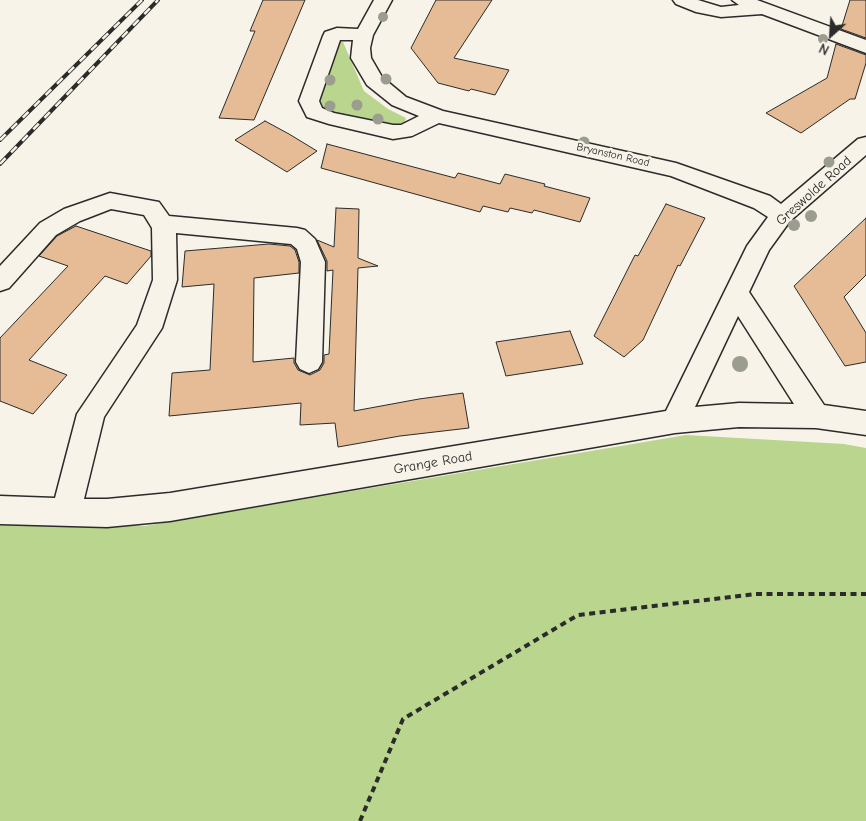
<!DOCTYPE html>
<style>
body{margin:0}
#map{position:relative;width:866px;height:821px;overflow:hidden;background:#f7f3e8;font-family:"Comic Neue",sans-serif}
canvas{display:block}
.north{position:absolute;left:806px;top:10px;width:50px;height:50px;-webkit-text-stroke:4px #f7f3e8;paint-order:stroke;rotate:206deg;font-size:14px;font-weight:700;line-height:20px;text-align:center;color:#2b2b2b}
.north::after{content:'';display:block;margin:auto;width:18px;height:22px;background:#2b2b2b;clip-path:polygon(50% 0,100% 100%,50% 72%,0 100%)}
</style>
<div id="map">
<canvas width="866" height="821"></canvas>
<div class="north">N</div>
</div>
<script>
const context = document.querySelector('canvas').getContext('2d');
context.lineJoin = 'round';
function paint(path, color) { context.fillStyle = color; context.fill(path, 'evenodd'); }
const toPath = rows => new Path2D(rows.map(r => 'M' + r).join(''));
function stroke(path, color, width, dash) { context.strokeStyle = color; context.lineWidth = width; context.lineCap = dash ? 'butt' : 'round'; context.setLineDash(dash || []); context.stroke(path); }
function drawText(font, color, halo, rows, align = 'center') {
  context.font = font + ' "Comic Neue",sans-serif'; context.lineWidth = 5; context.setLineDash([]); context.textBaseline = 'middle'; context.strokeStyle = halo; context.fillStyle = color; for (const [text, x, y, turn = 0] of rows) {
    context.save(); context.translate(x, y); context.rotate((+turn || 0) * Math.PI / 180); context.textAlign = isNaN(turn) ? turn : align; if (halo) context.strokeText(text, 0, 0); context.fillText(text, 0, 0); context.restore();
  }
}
paint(toPath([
 [338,42,343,42,364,91,388,109,406,118,404,125,387,128,325,113,317,106],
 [686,435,844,444,866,448,866,821,0,821,0,520,145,526]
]), '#bad58d');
const building = toPath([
 [263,0,305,0,254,120,219,118,255,31,250,31,263,0],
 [436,0,492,0,454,58,509,70,495,95,471,89,469,91,438,83,411,48,436,0],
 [850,0,866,0,866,38,841,29,850,0],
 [836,44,866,55,866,63,855,99,850,99,801,133,766,113,827,78,836,44],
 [265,121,289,134,317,151,287,172,235,140,265,121],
 [327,144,455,178,458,173,500,184,505,174,545,184,544,186,590,198,580,222,534,210,532,213,510,208,508,212,483,206,480,212,321,168,327,144],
 [666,204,705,218,680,266,678,265,643,340,624,357,594,336,635,255,638,256,666,204],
 [336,208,359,209,358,258,378,266,358,268,354,411,419,399,463,393,469,428,400,436,338,447,335,423,300,425,301,403,169,416,172,373,210,370,214,284,182,287,185,251,269,244,290,246,295,250,299,262,299,273,254,278,253,362,294,358,294,363,298,370,310,375,320,370,324,363,324,355,329,354,333,270,327,271,327,261,317,240,334,247,336,208],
 [866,218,866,275,844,297,866,333,866,362,845,366,794,286,866,218],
 [76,226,151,251,151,256,127,284,105,276,29,360,67,375,33,414,0,401,0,338,68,266,39,256,57,236,76,226],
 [570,331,583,364,506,376,496,342,570,331]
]);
paint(building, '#e5bc95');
stroke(building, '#2b2b2b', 1);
const minor = toPath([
 [374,0,392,0,373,35,370,48,371,58,382,77,406,97,443,111,676,163,770,196,781,204,858,139,866,137,866,155,790,221,769,250,749,292,824,405,866,411,866,435,816,428,739,427,675,433,170,521,107,527,0,524,0,496,55,498,77,414,137,325,153,280,152,228,144,215,111,209,80,221,56,235,9,288,0,291,0,266,40,223,64,209,110,193,159,202,169,216,297,228,305,230,315,239,325,262,322,362,318,369,309,373,300,369,296,362,301,262,297,249,291,244,176,233,177,280,162,328,104,417,84,499,107,499,170,493,666,411,747,246,768,217,754,208,671,176,439,123,412,136,393,139,329,124,307,117,299,101,323,36,325,32,337,28,358,29,374,0],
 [340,40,353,40,351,58,367,85,392,105,419,116,401,125,393,125,334,113,322,108,319,101,340,40],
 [738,316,794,404,739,403,695,407,738,316],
 [673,0,698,0,721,7,739,5,732,0,757,0,866,40,866,53,762,14,721,17,696,12,676,4,673,0]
]);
stroke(minor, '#2b2b2b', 3);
stroke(toPath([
 [360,821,403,719,578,615,756,594,866,594]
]), '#2b2b2b', 4, [6, 4.5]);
paint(minor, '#f7f3e8');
const rail = toPath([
 [0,140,142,0],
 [0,164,158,0]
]);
stroke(rail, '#2b2b2b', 4);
stroke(rail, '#f7f3e8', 2.5, [8]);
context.fillStyle = '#9b9d8e';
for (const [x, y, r] of [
 [383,17,5],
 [823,39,5],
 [386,79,5.5],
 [330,80,5.5],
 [357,105,5.5],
 [330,106,5.5],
 [378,119,5.5],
 [584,142,5.5],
 [829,162,5.5],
 [811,216,6],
 [794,225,6],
 [740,364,8]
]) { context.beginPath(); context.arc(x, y, r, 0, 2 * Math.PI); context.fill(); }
drawText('11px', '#2b2b2b', '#f7f3e8', [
 ["Bryanston Road",613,155,13]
]);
drawText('14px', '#2b2b2b', '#f7f3e8', [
 ["Greswolde Road",814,191,-42],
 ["Grange Road",433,463,-10]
]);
</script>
